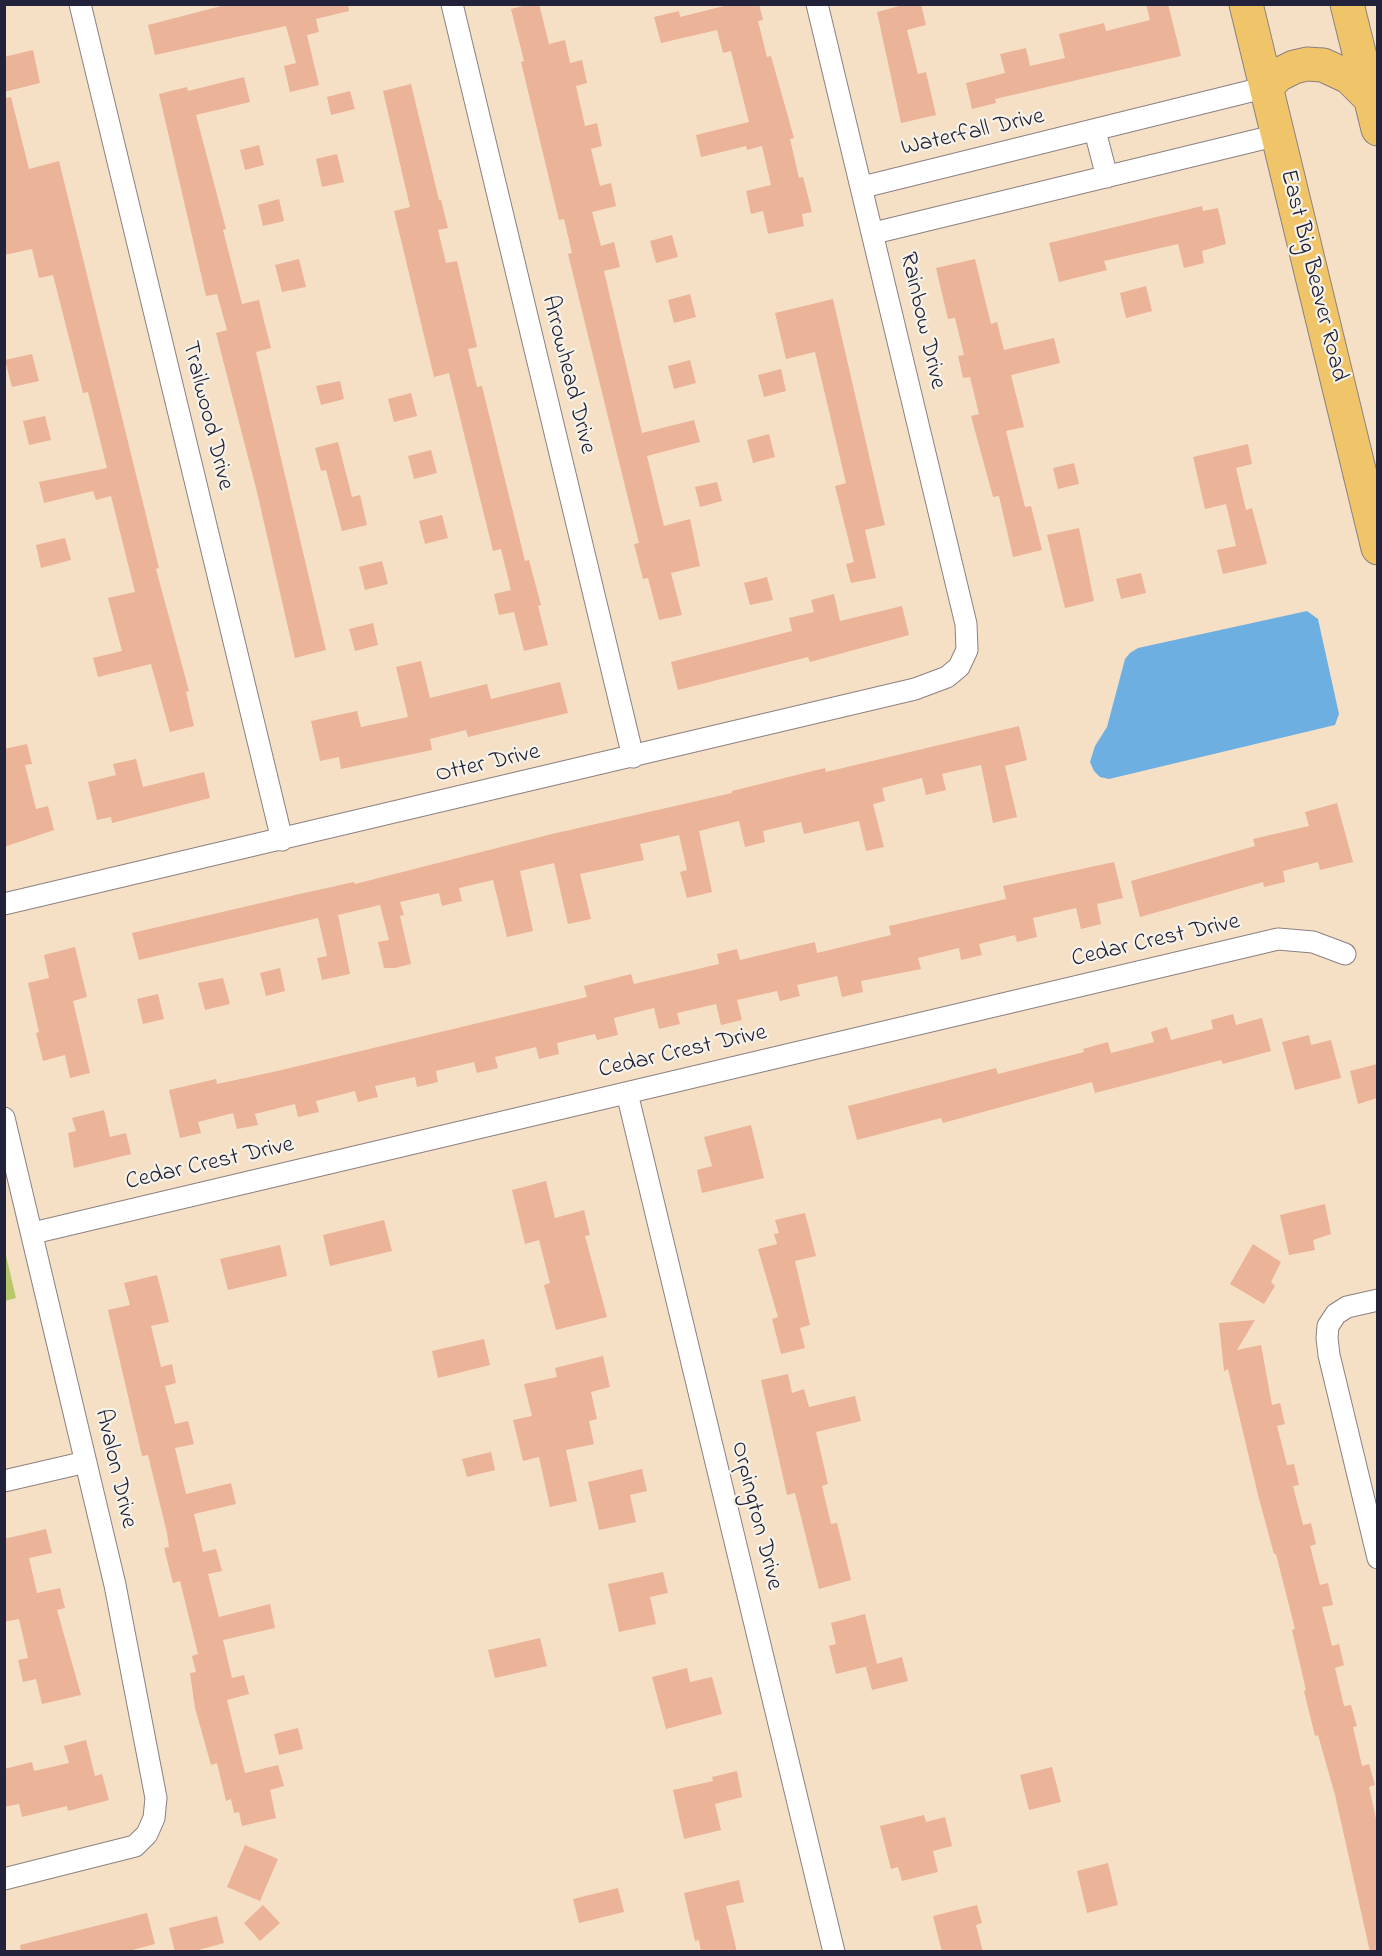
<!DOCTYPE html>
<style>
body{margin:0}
#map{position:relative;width:1382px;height:1956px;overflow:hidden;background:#f5e0c6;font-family:"Indie Flower",sans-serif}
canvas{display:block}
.frame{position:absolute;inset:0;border:6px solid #22223b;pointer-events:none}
</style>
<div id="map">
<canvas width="1382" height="1956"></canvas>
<div class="frame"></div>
</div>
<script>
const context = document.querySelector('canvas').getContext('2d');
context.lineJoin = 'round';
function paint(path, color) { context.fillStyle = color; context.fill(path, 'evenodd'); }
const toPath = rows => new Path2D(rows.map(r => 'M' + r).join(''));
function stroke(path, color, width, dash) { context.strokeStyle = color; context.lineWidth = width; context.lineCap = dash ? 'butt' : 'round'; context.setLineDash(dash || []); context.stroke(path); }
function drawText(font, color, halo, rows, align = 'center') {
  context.font = font + ' "Indie Flower",sans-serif'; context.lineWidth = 4.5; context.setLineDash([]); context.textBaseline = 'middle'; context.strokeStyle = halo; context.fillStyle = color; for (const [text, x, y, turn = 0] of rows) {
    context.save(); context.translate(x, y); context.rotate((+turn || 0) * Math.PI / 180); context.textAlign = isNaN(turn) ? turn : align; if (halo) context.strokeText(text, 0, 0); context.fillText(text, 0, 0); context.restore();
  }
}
paint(toPath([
 [4,1247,16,1298,5,1301,4,1301]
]), '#b7c76a');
paint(toPath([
 [1307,611,1318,619,1339,714,1335,725,1109,779,1100,777,1094,771,1090,762,1095,746,1107,727,1125,659,1130,653,1138,648]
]), '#6dafe1');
paint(toPath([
 [229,4,348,4,349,11,316,19,319,32,307,35,319,85,290,92,284,66,296,63,286,26,155,55,148,25],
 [530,4,539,4,549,44,565,40,570,63,582,60,587,83,576,86,585,126,597,123,602,146,591,149,600,186,611,183,616,206,592,212,601,246,614,242,620,267,604,271,642,433,694,420,700,442,647,456,664,526,690,519,700,566,671,573,682,615,659,620,648,578,643,579,634,544,639,543,568,254,572,253,564,219,559,220,521,62,524,61,511,9],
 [732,4,759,4,763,20,758,21,767,57,771,56,794,138,790,139,799,178,803,177,812,212,802,214,804,226,768,234,763,211,751,214,746,191,771,185,762,146,747,150,746,146,701,157,696,135,749,122,731,51,723,53,717,30,661,43,654,17,679,11,680,17],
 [907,4,921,4,926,25,907,30,918,74,926,72,936,115,901,123,877,12],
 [1146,4,1168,4,1181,56,995,99,996,103,972,109,966,83,1005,73,1000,54,1026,48,1030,66,1065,58,1059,34,1104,23,1106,31,1150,20],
 [33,50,40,83,4,92,4,57],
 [244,77,250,102,196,115,226,229,223,230,242,304,259,300,264,321,271,348,256,352,326,650,295,658,257,492,216,333,227,330,217,294,206,296,159,94,187,87,188,91],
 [411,84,439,200,441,200,448,228,438,230,446,263,457,261,477,347,468,349,477,387,482,386,525,561,529,560,541,605,538,606,548,645,524,651,514,612,499,615,494,594,511,590,501,549,493,551,449,373,434,377,394,211,410,207,383,91],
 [350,91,355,109,331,115,327,97],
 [11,97,29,169,59,161,159,568,156,569,189,691,186,692,194,726,170,732,151,664,98,677,93,658,122,651,108,598,135,592,111,496,96,500,93,491,44,503,39,482,107,468,88,392,83,393,53,275,39,278,32,249,4,255,4,98],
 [259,145,264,165,245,170,240,150],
 [337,154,344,182,322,187,316,159],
 [279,199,284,221,263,226,258,205],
 [1202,206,1203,211,1218,208,1226,244,1202,251,1204,263,1184,268,1178,244,1104,261,1107,270,1059,282,1049,243],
 [672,235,678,257,656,263,650,241],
 [299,259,306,287,282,292,275,265],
 [975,259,991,324,997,322,1004,350,1054,338,1060,363,1011,375,1024,427,1006,431,1025,507,1031,506,1042,550,1013,557,999,496,993,497,971,416,979,414,970,377,963,378,958,356,964,355,955,318,948,319,936,268],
 [1146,286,1152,311,1126,318,1120,293],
 [690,294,696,317,674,323,668,300],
 [833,299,885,525,865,530,876,578,851,583,846,564,854,562,835,486,846,483,815,352,786,359,775,313],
 [32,354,39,381,12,387,5,360],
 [690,360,696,383,674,389,668,366],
 [781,369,786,391,764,397,758,375],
 [340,381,344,399,321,405,316,386],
 [411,393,417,416,394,422,388,399],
 [45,416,51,440,29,445,23,421],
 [769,434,775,457,753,463,747,440],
 [338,442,352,497,360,495,367,525,342,531,326,470,321,471,315,448],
 [1248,444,1252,464,1236,468,1246,510,1252,508,1267,564,1223,574,1217,550,1236,546,1226,504,1205,509,1193,457],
 [431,450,437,473,414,479,408,456],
 [1074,463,1079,484,1058,489,1053,468],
 [717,482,722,501,700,507,695,487],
 [442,515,448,538,425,544,419,521],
 [1079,528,1094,601,1065,608,1047,535],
 [65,538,71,560,41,568,36,545],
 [382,561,388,584,365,590,359,567],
 [1141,573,1146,593,1121,599,1116,579],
 [767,577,773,600,750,605,744,583],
 [834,594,840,621,902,606,909,635,810,662,808,657,678,690,671,662,792,631,789,618,814,612,811,600],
 [373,623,378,645,355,651,349,629],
 [421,661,430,698,487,684,491,699,560,682,568,713,468,737,466,730,430,739,432,750,341,769,339,757,320,761,311,721,357,711,361,727,408,717,396,667],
 [1019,726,1027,760,1005,766,1017,817,993,823,981,765,942,774,946,790,926,795,922,778,882,788,885,801,873,804,884,847,866,851,859,821,804,834,801,822,763,831,765,842,745,847,739,821,699,831,712,892,687,898,680,872,687,870,679,835,640,844,644,860,580,874,591,919,568,924,554,863,520,871,533,931,507,937,493,880,459,888,462,901,442,906,439,893,400,902,404,915,400,916,411,964,395,968,384,968,378,942,389,940,380,905,338,915,350,974,322,980,317,958,327,956,318,918,139,960,132,933,295,895,354,882,355,884,552,834,732,793,732,791,825,768,826,772],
 [27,744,32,764,25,765,36,809,48,806,54,830,4,847,4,749],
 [136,759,143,787,204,772,210,798,112,823,111,817,97,820,88,782,116,775,113,764],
 [1337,803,1353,862,1320,870,1318,862,1283,871,1285,882,1264,887,1263,882,1140,917,1131,881,1255,846,1253,839,1309,826,1305,812],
 [1114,862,1123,898,1097,904,1101,924,1081,929,1076,908,1033,918,1037,937,1017,942,1015,935,979,944,982,955,961,960,959,948,918,958,921,969,861,981,863,992,842,997,837,976,797,985,800,996,780,1001,777,991,737,1000,742,1020,721,1025,716,1004,677,1013,680,1024,659,1029,654,1008,614,1018,618,1035,597,1040,595,1034,557,1043,559,1054,539,1059,536,1047,495,1057,498,1068,477,1073,474,1062,436,1071,438,1082,417,1087,415,1077,375,1086,378,1097,358,1102,355,1091,316,1101,319,1112,298,1117,295,1104,255,1114,258,1125,237,1129,233,1113,198,1122,201,1133,180,1138,169,1090,216,1079,217,1084,273,1072,587,997,584,986,631,974,634,984,719,964,717,954,737,949,740,960,815,942,817,953,891,935,889,926,1006,899,1003,886],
 [75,947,87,997,73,1001,90,1073,70,1078,65,1055,43,1061,36,1033,39,1032,28,983,49,978,44,955],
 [280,968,285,991,266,996,260,973],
 [223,978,230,1004,205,1010,198,983],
 [158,994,164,1019,143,1024,137,999],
 [1233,1014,1236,1025,1262,1018,1271,1051,1223,1064,1221,1060,1095,1093,1092,1082,943,1123,941,1118,857,1140,848,1106,996,1068,998,1074,1084,1052,1083,1049,1108,1042,1111,1053,1154,1042,1151,1032,1167,1027,1171,1040,1213,1029,1211,1020],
 [1309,1035,1311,1045,1331,1040,1341,1078,1295,1090,1282,1042],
 [1377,1064,1377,1098,1358,1104,1350,1071],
 [104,1110,110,1137,126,1133,131,1154,74,1168,68,1133,76,1131,72,1118],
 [751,1125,764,1178,702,1193,697,1170,712,1166,704,1137],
 [546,1181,555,1218,584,1210,590,1235,585,1236,607,1317,556,1330,544,1285,550,1283,539,1240,525,1244,512,1190],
 [1325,1204,1331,1234,1313,1240,1315,1250,1289,1255,1280,1215],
 [805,1213,816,1256,795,1261,810,1325,800,1328,805,1348,781,1354,772,1319,778,1317,758,1249,777,1244,774,1234,779,1233,775,1220],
 [384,1220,392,1251,330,1266,323,1235],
 [1253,1244,1281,1262,1271,1282,1275,1286,1264,1304,1230,1284],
 [280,1245,287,1276,228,1290,220,1259],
 [157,1275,169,1322,151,1326,161,1367,172,1364,176,1383,165,1386,175,1424,188,1421,194,1444,175,1448,186,1494,231,1483,236,1504,194,1514,203,1552,216,1549,222,1571,208,1574,219,1617,270,1604,275,1628,223,1640,232,1678,244,1675,249,1694,227,1700,245,1773,278,1765,284,1786,270,1790,276,1818,242,1826,239,1812,234,1813,231,1799,226,1801,217,1763,211,1765,195,1708,190,1673,196,1672,192,1656,198,1654,180,1581,173,1583,164,1548,169,1547,167,1533,148,1455,142,1456,108,1310,130,1305,124,1283],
 [1255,1320,1237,1350,1261,1345,1272,1405,1280,1403,1285,1424,1277,1426,1287,1465,1294,1464,1299,1485,1293,1486,1303,1525,1311,1523,1316,1544,1310,1546,1320,1585,1328,1583,1333,1605,1322,1607,1332,1646,1339,1644,1344,1665,1335,1668,1344,1706,1351,1705,1357,1726,1353,1727,1362,1766,1369,1764,1375,1785,1369,1787,1377,1823,1377,1952,1370,1952,1335,1795,1318,1735,1315,1736,1304,1691,1306,1690,1292,1630,1295,1629,1276,1554,1274,1554,1258,1495,1228,1369,1224,1371,1219,1323],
 [484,1339,490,1365,438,1378,432,1351],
 [603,1356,610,1387,591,1392,597,1419,589,1421,594,1444,566,1450,577,1501,550,1507,539,1457,523,1461,513,1420,532,1416,524,1384,557,1377,555,1368],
 [788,1374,792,1393,804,1389,809,1407,855,1396,861,1421,816,1432,828,1484,822,1486,831,1524,837,1523,851,1580,819,1589,795,1493,787,1495,761,1380],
 [491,1452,495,1470,467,1477,462,1459],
 [642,1469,647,1491,630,1495,636,1522,599,1530,588,1482],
 [46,1529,52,1553,29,1558,37,1593,60,1588,65,1608,57,1610,81,1695,42,1704,36,1679,23,1682,18,1660,28,1658,19,1619,4,1622,4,1539],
 [663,1572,668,1593,650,1597,656,1624,619,1632,608,1584],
 [865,1614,877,1664,836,1674,829,1646,836,1644,831,1623],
 [540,1638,547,1666,495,1678,488,1650],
 [902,1657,908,1681,872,1690,866,1667],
 [687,1668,690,1682,712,1677,722,1714,666,1729,652,1677],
 [298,1728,303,1749,279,1755,274,1734],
 [86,1740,95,1776,102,1774,109,1800,68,1811,67,1806,22,1817,19,1804,4,1807,4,1769,32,1762,34,1771,69,1763,64,1746],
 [1052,1767,1061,1802,1029,1810,1020,1775],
 [737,1771,742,1797,715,1804,721,1830,684,1839,673,1790,713,1781,712,1777],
 [924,1815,926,1822,945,1817,952,1846,933,1851,938,1872,902,1881,898,1867,891,1869,880,1826],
 [245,1845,278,1859,260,1901,227,1887],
 [1108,1863,1118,1905,1087,1913,1077,1871],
 [739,1880,744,1902,726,1906,737,1952,701,1952,699,1940,695,1941,684,1893],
 [618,1888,624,1912,579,1923,573,1899],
 [263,1905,280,1923,260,1941,244,1923],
 [977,1905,982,1923,976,1925,983,1952,942,1952,933,1916],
 [147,1913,155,1944,125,1952,21,1952,20,1945],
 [217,1916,224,1943,191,1952,175,1952,169,1928]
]), '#ebb398');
const street = toPath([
 [80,4,282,840],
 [452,4,633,757],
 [1095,131,1107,177],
 [863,187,1267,87],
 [874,233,1278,135],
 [4,904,915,689,947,677,959,667,967,650,966,624,817,4],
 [627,1093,834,1952],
 [4,1118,115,1585,156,1798,154,1818,147,1834,135,1846,4,1879],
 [33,1233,1278,939,1313,942,1345,954],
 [1378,1300,1347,1307,1336,1314,1328,1326,1327,1338,1329,1355,1378,1558],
 [4,1481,86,1462]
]);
const primary = toPath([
 [1246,4,1378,548],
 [1347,4,1378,129],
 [1267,87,1278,75,1294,67,1307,64,1323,65,1349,77,1370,98]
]);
stroke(street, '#8c8180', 23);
stroke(primary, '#8c8180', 35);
stroke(street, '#fff', 21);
stroke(primary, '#f0c469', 33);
drawText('24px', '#22223b', '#f7f3e8', [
 ["Waterfall Drive",973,134,-13],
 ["East Big Beaver Road",1312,276,76],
 ["Rainbow Drive",921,321,77],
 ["Arrowhead Drive",567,375,76],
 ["Trailwood Drive",206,416,76],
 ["Otter Drive",488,765,-13],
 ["Cedar Crest Drive",1156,942,-13],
 ["Cedar Crest Drive",683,1053,-13],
 ["Cedar Crest Drive",210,1165,-13],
 ["Avalon Drive",114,1469,77],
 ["Orpington Drive",755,1516,76]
]);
</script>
